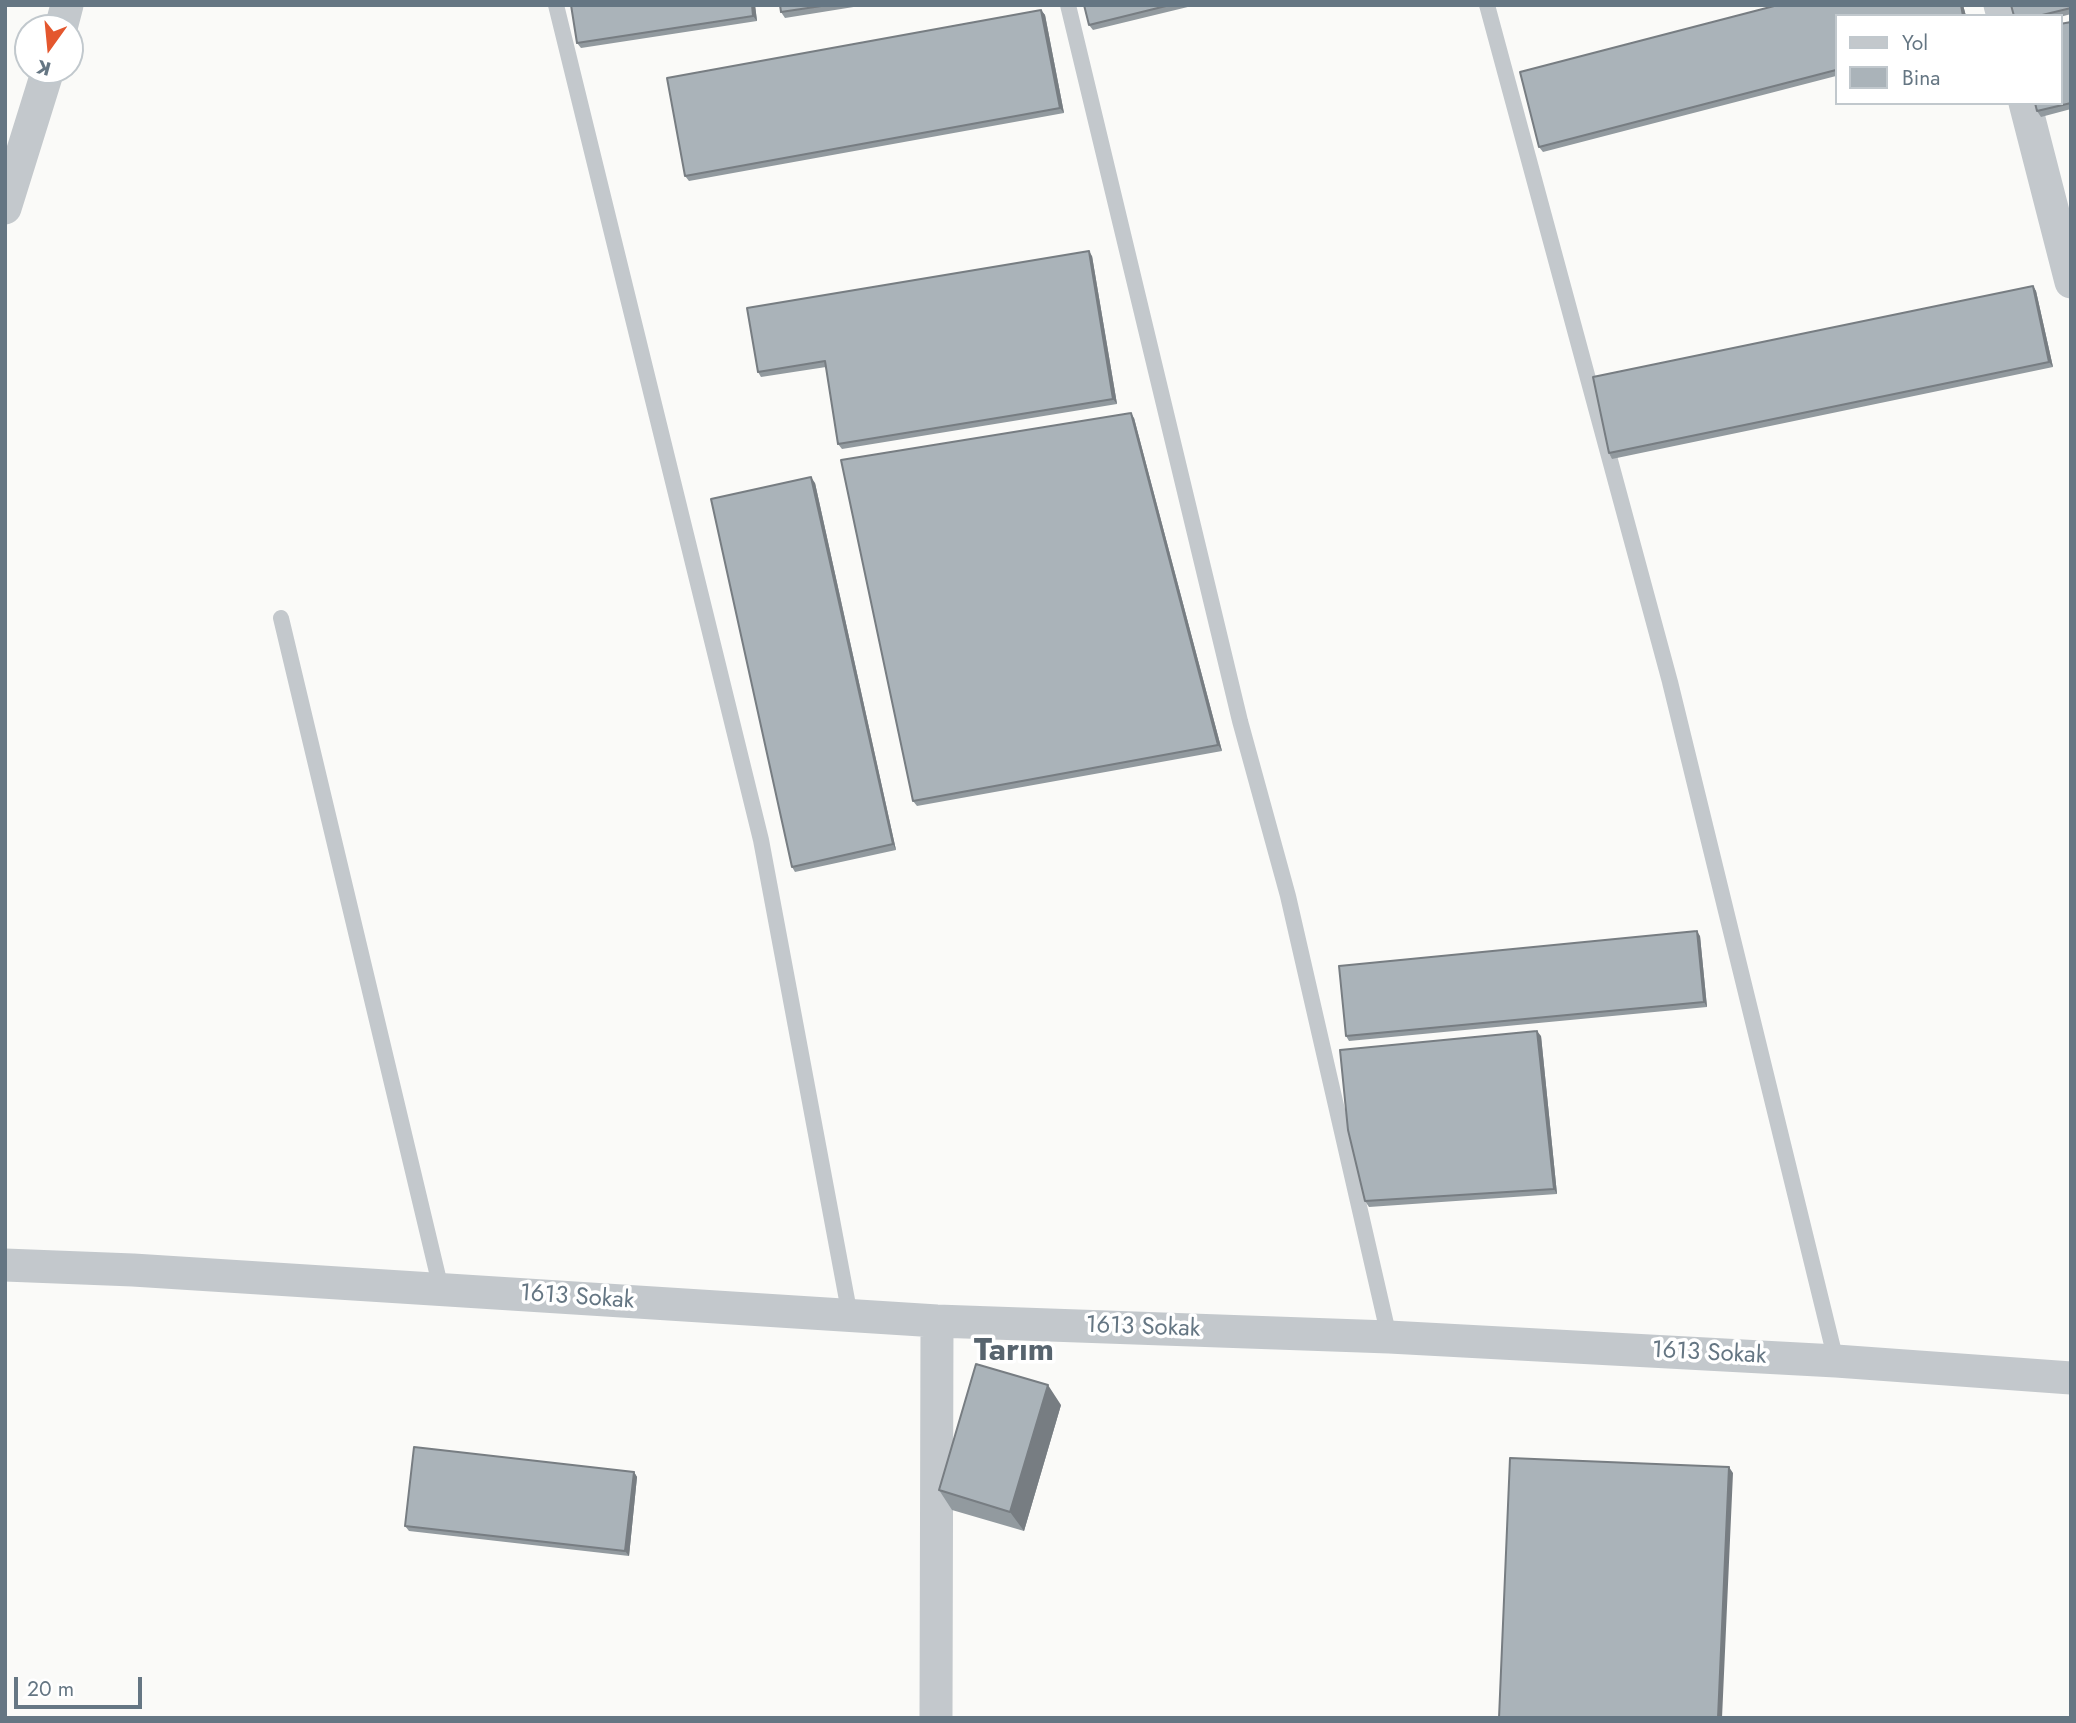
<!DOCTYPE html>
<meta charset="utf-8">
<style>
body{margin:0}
#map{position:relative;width:2076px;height:1723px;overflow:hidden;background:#fafaf8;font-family:Jost,sans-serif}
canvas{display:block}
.frame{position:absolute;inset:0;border:7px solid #657683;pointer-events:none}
.legend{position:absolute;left:1835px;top:14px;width:228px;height:91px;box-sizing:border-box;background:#fff;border:2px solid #c1c8cd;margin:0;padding:9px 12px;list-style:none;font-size:21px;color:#657683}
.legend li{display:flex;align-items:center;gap:14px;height:35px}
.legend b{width:35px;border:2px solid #c1c8cd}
.north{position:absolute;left:14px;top:14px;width:70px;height:70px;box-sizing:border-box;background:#fff;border:2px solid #c1c8cd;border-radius:50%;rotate:195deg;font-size:19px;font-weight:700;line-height:28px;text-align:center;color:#657683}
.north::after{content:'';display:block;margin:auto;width:24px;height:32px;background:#e4572e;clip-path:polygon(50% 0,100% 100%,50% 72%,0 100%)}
.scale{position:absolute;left:14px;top:1677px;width:128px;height:32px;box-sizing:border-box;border:4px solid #657683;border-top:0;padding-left:9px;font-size:21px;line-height:24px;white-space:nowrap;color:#657683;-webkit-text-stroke:5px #fff;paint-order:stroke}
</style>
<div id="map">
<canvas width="2076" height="1723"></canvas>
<div class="frame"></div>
<ul class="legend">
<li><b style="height:9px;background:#c3c8cc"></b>Yol</li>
<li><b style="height:19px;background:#aab3b9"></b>Bina</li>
</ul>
<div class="north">K</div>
<div class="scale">20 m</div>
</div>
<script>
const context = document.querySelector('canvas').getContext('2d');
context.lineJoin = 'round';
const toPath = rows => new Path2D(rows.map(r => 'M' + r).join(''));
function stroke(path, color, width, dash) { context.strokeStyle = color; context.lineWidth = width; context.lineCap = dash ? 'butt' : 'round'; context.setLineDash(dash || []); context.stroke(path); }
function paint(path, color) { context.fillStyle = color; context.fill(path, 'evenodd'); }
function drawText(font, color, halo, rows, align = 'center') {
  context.font = font + ' Jost,sans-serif'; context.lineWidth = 7; context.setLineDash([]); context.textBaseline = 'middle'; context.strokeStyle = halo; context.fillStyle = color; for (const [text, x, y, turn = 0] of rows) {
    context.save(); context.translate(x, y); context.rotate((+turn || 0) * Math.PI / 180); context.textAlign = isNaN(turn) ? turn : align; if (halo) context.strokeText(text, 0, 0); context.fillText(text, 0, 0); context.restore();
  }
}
stroke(toPath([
 [556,5,761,840,850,1316],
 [1068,5,1240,721,1288,896,1389,1337],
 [1487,5,1670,682,1836,1361],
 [281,618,441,1289]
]), '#c3c8cc', 16);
stroke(toPath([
 [2000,5,2003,16],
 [61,28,67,5],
 [2025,103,2071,282],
 [5,208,48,70],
 [5,1265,133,1270,937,1321,1389,1337,1836,1361,2071,1378],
 [936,1718,937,1321]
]), '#c3c8cc', 33);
paint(toPath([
 [571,5,755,5,757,21,581,48,577,43],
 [780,5,866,5,785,18,781,12],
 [1084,5,1196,5,1093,30,1089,25],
 [1778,5,1963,5,1966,16,1836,16,1836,76,1543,152,1539,147,1520,72],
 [2071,5,2071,14,2060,17,2014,16],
 [1041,10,1045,15,1064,113,689,181,685,176],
 [2071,22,2071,109,2041,117,2037,111],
 [1092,256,1117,404,842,449,838,444,826,367,761,377,758,372],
 [2033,286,2036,291,2053,367,1612,459,1609,453],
 [1134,418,1222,751,917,806,913,801],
 [815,483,896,850,795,872,792,867],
 [1700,936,1707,1007,1349,1041,1346,1036],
 [1541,1036,1557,1194,1369,1207,1365,1201],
 [1061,1405,1024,1531,952,1510,939,1490],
 [634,1472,637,1477,629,1556,409,1531,405,1526]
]), '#929a9f');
paint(toPath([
 [752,5,755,5,757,21,753,16],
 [1961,5,1963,5,1966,16,1963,16],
 [1041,10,1045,15,1064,113,1060,108],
 [1089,251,1092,256,1117,404,1113,399],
 [2033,286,2036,291,2053,367,2049,362],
 [1131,413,1134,418,1222,751,1218,745],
 [811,477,815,483,896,850,893,844],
 [1697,931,1700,936,1707,1007,1704,1002],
 [1537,1031,1541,1036,1557,1194,1554,1189],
 [1048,1385,1061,1405,1024,1531,1010,1512],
 [1729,1467,1733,1473,1722,1718,1718,1718],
 [634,1472,637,1477,629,1556,625,1551]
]), '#777d82');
const building = toPath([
 [571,5,752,5,753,16,577,43,571,5],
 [780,5,828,5,781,12,780,5],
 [1084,5,1170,5,1089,25,1084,5],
 [1778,5,1961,5,1963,16,1836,16,1836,70,1539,147,1520,72,1778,5],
 [2011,5,2071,5,2071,8,2038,16,2014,16,2011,5],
 [1041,10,1060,108,685,176,667,78,1041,10],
 [2071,22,2071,103,2037,111,2035,103,2060,103,2060,24,2071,22],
 [1089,251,1113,399,838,444,825,361,758,372,747,308,1089,251],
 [2033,286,2049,362,1609,453,1593,377,2033,286],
 [1131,413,1218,745,913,801,841,460,1131,413],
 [811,477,893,844,792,867,711,499,811,477],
 [1697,931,1704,1002,1346,1036,1339,966,1697,931],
 [1537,1031,1554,1189,1365,1201,1348,1130,1340,1050,1537,1031],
 [976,1364,1048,1385,1010,1512,939,1490,976,1364],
 [414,1447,634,1472,625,1551,405,1526,414,1447],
 [1510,1458,1729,1467,1718,1718,1499,1718,1510,1458]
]);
paint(building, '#aab3b9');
stroke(building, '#777d82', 2);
drawText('24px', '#657683', '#fff', [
 ["1613 Sokak",577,1298,4],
 ["1613 Sokak",1143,1328,2],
 ["1613 Sokak",1709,1354,3]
]);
drawText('bold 32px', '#57646e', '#fff', [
 ["Tarım",1014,1352]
]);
</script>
